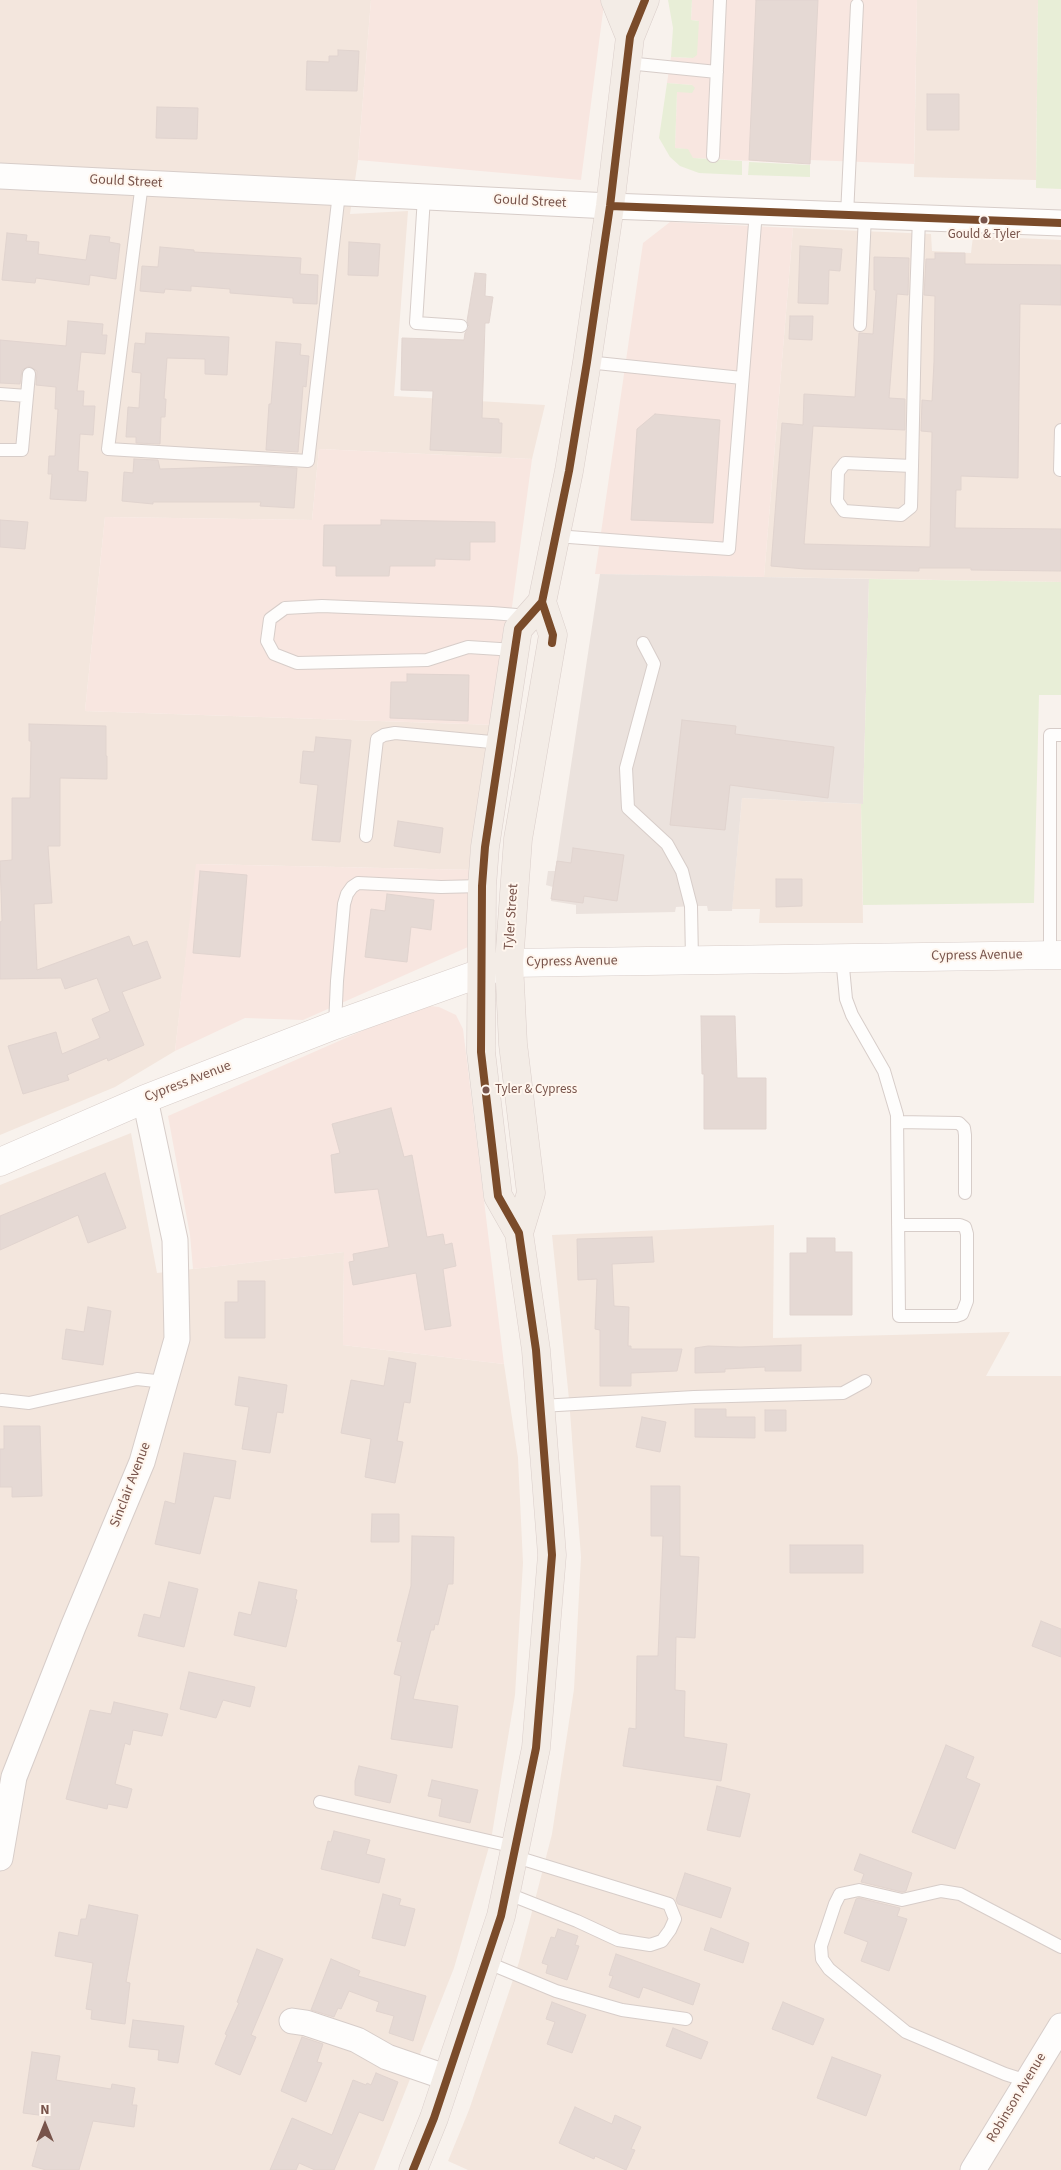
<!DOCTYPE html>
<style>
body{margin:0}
#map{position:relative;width:1061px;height:2170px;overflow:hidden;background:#f8f2ed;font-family:"Source Sans 3",sans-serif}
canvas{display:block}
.north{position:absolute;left:20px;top:2100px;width:50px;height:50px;-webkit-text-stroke:4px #fff6ee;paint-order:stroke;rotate:0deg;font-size:14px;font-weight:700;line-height:20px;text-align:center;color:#78544b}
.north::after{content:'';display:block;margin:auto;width:18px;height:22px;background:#78544b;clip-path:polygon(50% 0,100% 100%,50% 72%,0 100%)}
</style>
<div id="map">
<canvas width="1061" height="2170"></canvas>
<div class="north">N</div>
</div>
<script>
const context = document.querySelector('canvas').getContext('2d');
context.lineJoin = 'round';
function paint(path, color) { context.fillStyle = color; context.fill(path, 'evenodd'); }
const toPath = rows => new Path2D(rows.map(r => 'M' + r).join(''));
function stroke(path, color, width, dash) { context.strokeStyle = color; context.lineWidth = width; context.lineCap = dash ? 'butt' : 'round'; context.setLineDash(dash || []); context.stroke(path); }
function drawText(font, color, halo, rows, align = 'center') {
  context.font = font + ' "Source Sans 3",sans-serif'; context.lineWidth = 4; context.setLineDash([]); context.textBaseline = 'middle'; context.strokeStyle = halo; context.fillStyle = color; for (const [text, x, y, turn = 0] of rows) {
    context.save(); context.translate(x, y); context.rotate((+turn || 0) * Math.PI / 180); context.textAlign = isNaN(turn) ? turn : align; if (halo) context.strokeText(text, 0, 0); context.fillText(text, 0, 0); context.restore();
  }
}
paint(toPath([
 [0,0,371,0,358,160,350,214,408,211,394,396,545,405,532,459,319,449,312,520,105,517,85,711,496,725,476,870,197,864,175,1051,115,1087,0,1135],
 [917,0,1038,0,1036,180,914,177],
 [793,228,931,234,932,251,971,253,973,236,1061,240,1061,582,764,577],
 [742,798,861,804,863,923,759,923,760,909,732,909],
 [131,1133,157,1273,344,1252,343,1345,504,1364,518,1458,523,1563,515,1695,491,1840,454,1968,374,2170,0,2170,0,1185],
 [774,1225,773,1338,1010,1332,986,1376,1061,1376,1061,2170,468,2170,448,2161,469,2110,519,1962,552,1834,574,1689,581,1557,569,1399,552,1235]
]), '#f3e6dd');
paint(toPath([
 [371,0,602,0,604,4,581,180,358,160],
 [692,0,917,0,914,164,810,160,810,164,693,158,685,149,675,148,677,92,692,85,667,83,671,57,693,58,699,21,691,20],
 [670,222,793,228,764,577,595,574,643,243],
 [319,449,532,459,496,725,85,711,105,517,312,520],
 [196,864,476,870,468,947,303,1020,245,1018,175,1051],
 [421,1005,439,1007,456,1015,463,1029,504,1364,343,1345,344,1252,193,1269,190,1235,168,1116]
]), '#f8e6e0');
paint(toPath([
 [600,574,869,579,863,804,742,798,732,911,708,911,707,906,691,906,676,907,675,912,576,914,576,905,551,901,553,887,546,885,548,871,555,871]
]), '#ebe2dd');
paint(toPath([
 [668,0,692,0,691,20,699,21,697,55,693,58,671,57,673,28],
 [1038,0,1061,0,1061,189,1036,188],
 [667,83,692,85,695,88,692,93,677,92,675,148,688,149,693,158,742,161,742,175,699,173,680,166,670,157,659,138],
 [749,162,810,165,810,177,748,175],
 [869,579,1061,582,1061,695,1039,695,1034,903,863,905,861,804,863,804]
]), '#e8eed7');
const building = toPath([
 [756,0,818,0,810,164,749,160,756,0],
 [338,50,359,51,357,91,306,90,307,61,329,62,329,56,338,56,338,50],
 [927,94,959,94,959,130,927,130,927,94],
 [157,107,198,108,197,139,156,138,157,107],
 [7,233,27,235,26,241,39,242,38,254,86,260,90,235,110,237,109,242,120,244,116,279,90,275,89,285,36,278,35,283,2,280,7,233],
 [349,242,380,244,378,276,348,275,349,242],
 [800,246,842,249,840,271,829,270,828,304,798,303,800,246],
 [160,247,194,250,194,252,301,258,300,274,318,275,317,304,293,303,293,298,230,293,230,289,191,286,191,291,165,289,164,293,140,291,142,266,158,267,160,247],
 [935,253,965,253,965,264,1061,265,1061,305,1020,304,1018,478,961,476,961,490,956,490,955,528,1061,529,1061,571,971,570,971,568,919,568,919,571,805,569,771,566,782,423,803,425,804,394,855,397,859,333,873,334,876,290,874,290,874,257,909,258,908,295,897,294,889,398,905,399,905,430,813,426,804,544,930,547,932,432,921,431,922,400,932,401,934,362,935,296,924,295,926,259,935,259,935,253],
 [475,273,486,274,485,296,493,297,489,323,485,323,482,418,499,419,499,423,502,423,501,453,430,450,433,391,401,390,402,338,464,340,465,333,469,327,467,321,475,273],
 [790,316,813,316,812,340,789,339,790,316],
 [68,321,103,324,102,335,107,335,105,354,81,352,77,391,84,391,83,406,95,406,93,435,80,434,78,471,88,472,86,501,50,499,52,474,48,474,49,456,55,456,58,409,55,409,56,387,36,385,37,371,29,366,22,370,20,384,0,383,0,340,66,346,68,321],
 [146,333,229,337,227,375,205,374,205,359,167,358,164,399,166,399,165,417,161,417,160,444,136,443,136,437,126,437,128,407,139,408,141,373,132,372,135,343,145,344,146,333],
 [276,342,301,344,300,355,309,356,306,387,303,386,298,452,266,450,269,404,271,404,276,342],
 [655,414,720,420,713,523,631,520,637,429,655,414],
 [134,459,158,460,160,469,260,466,297,468,294,508,260,506,261,502,153,502,153,504,122,501,124,472,133,473,134,459],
 [0,520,28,522,25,549,0,547,0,520],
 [381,520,495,522,495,542,470,542,470,560,435,559,435,566,390,566,389,576,336,576,336,566,323,566,324,525,381,525,381,520],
 [407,674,469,675,468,721,390,718,391,682,407,682,407,674],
 [682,720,736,726,735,734,834,747,828,798,730,785,725,830,670,825,682,720],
 [29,724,106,726,106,756,107,756,107,779,60,778,60,846,48,846,52,903,34,904,37,970,129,936,133,946,147,941,161,978,122,992,144,1045,108,1061,107,1058,67,1075,69,1080,23,1094,8,1046,56,1032,62,1054,100,1038,92,1019,110,1011,97,978,65,989,61,978,0,979,0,922,2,921,0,861,12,860,12,798,30,798,31,741,29,741,29,724],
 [316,737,351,740,340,842,312,840,318,785,300,783,303,751,314,752,316,737],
 [398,821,443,828,440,853,394,846,398,821],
 [573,848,624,855,617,901,584,896,583,903,551,899,557,861,571,863,573,848],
 [200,871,247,875,240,957,193,953,200,871],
 [776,879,802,879,802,906,776,907,776,879],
 [387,894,434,900,431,930,411,927,407,962,365,957,371,909,385,911,387,894],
 [701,1016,735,1016,737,1078,766,1078,766,1129,704,1129,704,1074,702,1074,701,1016],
 [391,1108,404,1157,412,1155,427,1237,443,1234,445,1245,452,1243,456,1266,443,1269,451,1326,425,1330,416,1273,353,1285,349,1262,354,1261,353,1254,389,1247,378,1189,335,1193,331,1155,340,1153,332,1124,391,1108],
 [105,1173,126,1228,88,1243,78,1215,0,1250,0,1216,105,1173],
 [652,1237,654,1262,612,1264,614,1306,629,1307,628,1346,631,1346,631,1349,682,1349,677,1371,631,1373,631,1386,600,1386,600,1330,595,1329,597,1279,578,1280,577,1239,652,1237],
 [807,1238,835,1238,835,1252,852,1252,852,1315,790,1315,790,1253,807,1253,807,1238],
 [238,1281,265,1281,265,1338,225,1338,225,1302,238,1302,238,1281],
 [88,1307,111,1311,103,1365,62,1359,66,1329,84,1332,88,1307],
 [801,1345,801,1371,765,1371,765,1367,725,1369,725,1372,695,1373,695,1348,708,1346,740,1347,801,1345],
 [389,1358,416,1363,410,1403,404,1402,397,1441,403,1442,395,1483,365,1477,371,1439,341,1433,351,1380,384,1386,389,1358],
 [239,1377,287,1385,283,1413,277,1412,270,1453,242,1449,249,1407,235,1405,239,1377],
 [695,1409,726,1409,726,1417,755,1417,755,1438,695,1437,695,1409],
 [765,1410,786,1410,786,1431,765,1431,765,1410],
 [642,1417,666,1422,660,1452,636,1447,642,1417],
 [4,1426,40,1426,42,1496,12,1497,12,1487,0,1487,0,1449,4,1449,4,1426],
 [184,1453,236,1461,230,1499,214,1496,200,1554,155,1544,165,1501,175,1504,184,1453],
 [651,1486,680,1486,680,1556,699,1557,695,1638,676,1637,675,1690,685,1691,684,1737,727,1744,721,1781,623,1766,629,1728,636,1729,637,1656,658,1656,663,1536,651,1536,651,1486],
 [372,1514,399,1514,399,1542,371,1542,372,1514],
 [412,1536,454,1537,453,1584,448,1584,438,1625,435,1624,434,1630,431,1630,413,1699,458,1706,452,1748,391,1739,401,1676,394,1674,402,1642,397,1641,411,1586,412,1536],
 [790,1545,863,1545,863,1573,790,1573,790,1545],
 [169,1582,198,1589,184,1647,138,1636,144,1614,160,1618,169,1582],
 [259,1582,297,1590,295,1599,297,1600,286,1647,234,1635,239,1612,251,1615,259,1582],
 [1041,1621,1061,1629,1061,1657,1032,1646,1041,1621],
 [189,1672,255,1687,250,1707,223,1700,216,1718,180,1709,189,1672],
 [114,1702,168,1714,162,1736,133,1730,130,1745,125,1743,115,1784,132,1789,127,1808,108,1804,107,1809,66,1799,90,1710,111,1714,114,1702],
 [946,1745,974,1757,966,1778,980,1784,955,1849,912,1832,946,1745],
 [359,1766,397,1775,390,1803,355,1795,355,1781,359,1766],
 [432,1780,478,1790,470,1823,439,1816,442,1799,428,1796,432,1780],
 [717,1786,750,1794,740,1837,707,1830,717,1786],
 [334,1831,370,1840,366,1854,385,1859,379,1883,321,1869,328,1841,331,1842,334,1831],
 [860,1854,912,1873,906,1891,902,1892,861,1882,864,1874,854,1870,860,1854],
 [685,1873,731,1888,721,1918,678,1904,676,1900,685,1873],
 [383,1894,401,1899,399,1905,415,1909,405,1946,372,1938,383,1894],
 [859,1898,900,1908,897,1916,907,1919,889,1971,861,1961,868,1942,844,1933,856,1899,859,1898],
 [89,1905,138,1915,126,1982,130,1983,125,2024,91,2019,92,2010,86,2009,93,1963,55,1956,59,1932,78,1936,81,1919,86,1919,89,1905],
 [711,1928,749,1943,743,1963,704,1950,711,1928],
 [558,1929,578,1936,575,1945,579,1946,567,1980,546,1973,548,1965,542,1963,551,1937,555,1938,558,1929],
 [257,1949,283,1959,251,2035,256,2037,240,2075,215,2064,227,2035,225,2034,239,2003,237,2002,257,1949],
 [616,1954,700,1984,693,2005,643,1987,639,1998,609,1987,613,1976,609,1975,616,1954],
 [331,1959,360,1971,358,1976,426,1996,413,2041,389,2033,394,2016,376,2011,379,2002,349,1991,341,2009,338,2008,334,2017,311,2010,331,1959],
 [552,2002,586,2015,572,2053,547,2044,555,2022,546,2019,552,2002],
 [783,2002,824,2019,813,2045,772,2029,783,2002],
 [133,2020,184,2026,178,2063,158,2060,159,2050,129,2047,133,2020],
 [673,2028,708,2042,701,2059,666,2046,673,2028],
 [302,2037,323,2044,317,2062,322,2063,306,2102,281,2091,302,2037],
 [32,2052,60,2056,56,2080,111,2089,112,2084,135,2088,132,2105,137,2105,134,2127,93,2121,79,2170,46,2170,32,2166,46,2116,23,2113,32,2052],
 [832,2057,881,2075,866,2116,817,2098,832,2057],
 [376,2073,398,2082,383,2121,359,2112,334,2170,315,2170,299,2163,296,2170,270,2170,292,2118,332,2135,353,2080,366,2085,367,2083,371,2085,376,2073],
 [575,2107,612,2124,615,2115,641,2127,631,2149,635,2150,626,2170,595,2156,594,2159,559,2143,575,2107]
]);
paint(building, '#e5d9d4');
stroke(building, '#e1d4cf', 1);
const lane = toPath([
 [627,63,717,72],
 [713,156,720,0],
 [142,183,108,449,308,461,339,193],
 [424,197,416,323,461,326],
 [847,215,857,5],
 [860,325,865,215],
 [587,362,742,378],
 [0,394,27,396],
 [0,450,22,450,29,374],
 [912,466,845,463,838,472,837,501,844,511,901,515,911,507,912,466,915,328,919,218],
 [1060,470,1061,430],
 [556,536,729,549,756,211],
 [643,643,654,664,626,768,628,808,667,844,682,871,691,906,692,960],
 [515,650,468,647,427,660,297,663,274,654,267,641,270,619,285,608,322,606,492,613,529,616],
 [366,836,377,739,384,735,395,733,502,743],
 [1050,955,1050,735,1061,735],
 [842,957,846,999,852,1015,884,1071,897,1115,899,1316,956,1316,962,1314,967,1301,967,1234,965,1227,960,1225,898,1225],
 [335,1025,337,981,344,904,347,894,352,887,358,883,441,887,482,886],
 [897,1122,959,1123,964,1128,965,1135,965,1193],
 [2,1400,29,1403,137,1379,165,1382],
 [541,1406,694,1397,843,1393,865,1381],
 [320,1802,515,1847],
 [506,1893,577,1921,618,1940,650,1945,662,1941,670,1930,675,1919,669,1904,513,1856],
 [486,1962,556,1991,622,2010,686,2019],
 [1027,2081,1005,2074,906,2032,829,1969,822,1959,821,1946,835,1904,840,1894,859,1890,902,1900,941,1891,960,1894,1061,1947]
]);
const street = toPath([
 [0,176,610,206,1061,223],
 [0,1858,14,1777,73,1627,142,1462,177,1339,175,1240,145,1099],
 [292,2021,306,2023,357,2040,387,2057,448,2078],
 [973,2170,1061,2026]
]);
const secondary = toPath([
 [0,1162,145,1099,335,1025,509,963,1061,955]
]);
const primary = toPath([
 [615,0,630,37],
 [519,1233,531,1193,513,1044,509,963,518,839,553,635,542,602,569,471,587,362,610,206,630,37,645,0],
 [413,2170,434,2118,501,1916,536,1748,552,1555,536,1350,519,1233,498,1196,481,1052,482,886,485,847,518,629,542,602]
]);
stroke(lane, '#d7cdc9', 14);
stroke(street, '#d7cdc9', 27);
stroke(secondary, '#d8cdc9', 29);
stroke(primary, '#daceca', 29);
stroke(lane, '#fefdfc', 12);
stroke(street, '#fefdfc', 25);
stroke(secondary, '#fefdfc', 28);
stroke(primary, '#f3ece6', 28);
stroke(toPath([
 [610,206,1061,223],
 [552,643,553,635,542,602,569,471,587,362,610,206,630,37,645,0],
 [413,2170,434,2118,501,1916,536,1748,552,1555,536,1350,519,1233,498,1196,481,1052,482,886,485,847,518,629,542,602]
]), '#7a4b2a', 8);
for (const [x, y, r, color] of [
 [984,220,4.5,"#78544b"],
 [486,1090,4.5,"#78544b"]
]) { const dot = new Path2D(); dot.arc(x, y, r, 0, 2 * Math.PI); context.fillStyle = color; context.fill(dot); stroke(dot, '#fff6ee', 2); }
drawText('13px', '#78544b', '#fff6ee', [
 ["Gould & Tyler",984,235],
 ["Tyler & Cypress",495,1090,"left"]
]);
drawText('14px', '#78544b', '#fff6ee', [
 ["Gould Street",126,182,3],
 ["Gould Street",530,202,3],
 ["Tyler Street",512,917,-86],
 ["Cypress Avenue",977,956,-1],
 ["Cypress Avenue",572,962,-1],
 ["Cypress Avenue",188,1082,-21],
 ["Sinclair Avenue",131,1485,-69],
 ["Robinson Avenue",1017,2098,-59]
]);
</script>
